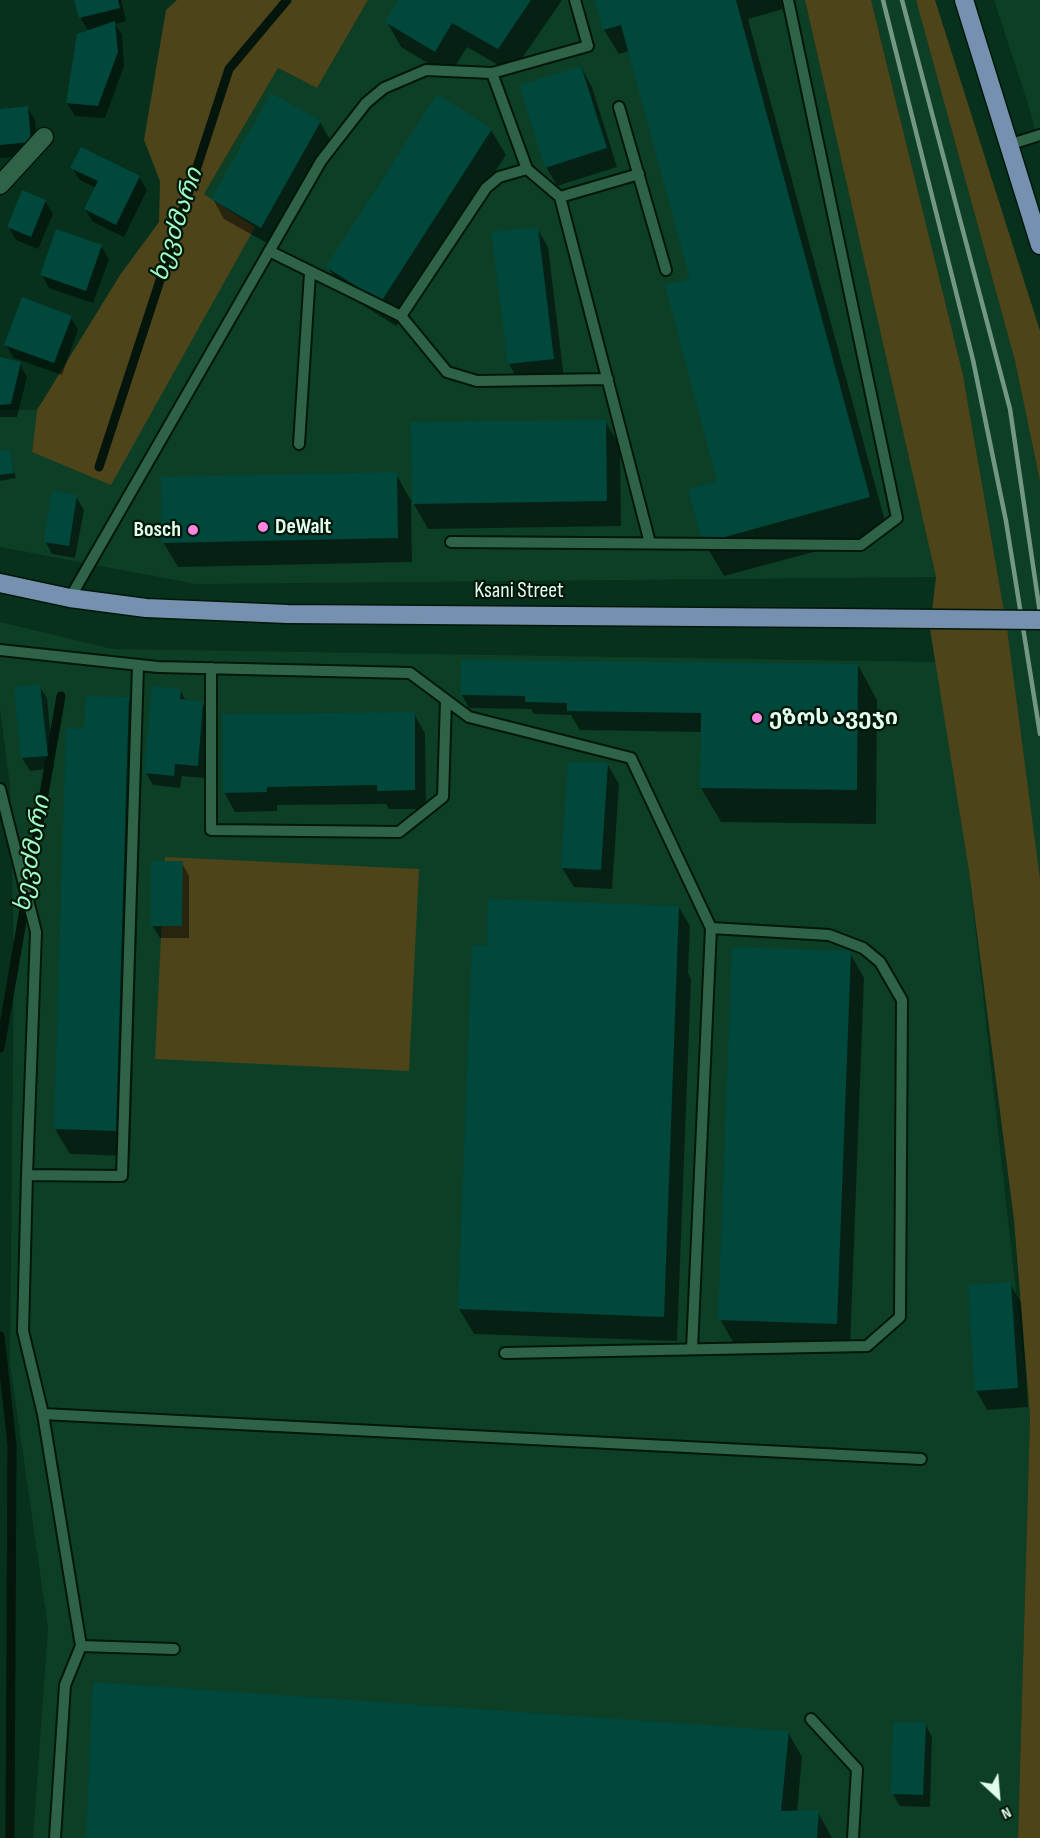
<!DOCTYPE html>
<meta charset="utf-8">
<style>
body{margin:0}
#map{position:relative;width:1040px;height:1838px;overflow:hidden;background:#07311c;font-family:"Sofia Sans Condensed",sans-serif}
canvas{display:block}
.north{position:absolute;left:968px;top:1766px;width:60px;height:60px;-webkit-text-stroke:4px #02160a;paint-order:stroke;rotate:154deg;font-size:16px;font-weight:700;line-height:24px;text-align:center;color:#e1fdeb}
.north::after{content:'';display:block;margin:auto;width:21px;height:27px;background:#e1fdeb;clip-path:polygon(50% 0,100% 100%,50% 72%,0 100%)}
</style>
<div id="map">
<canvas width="1040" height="1838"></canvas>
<div class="north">N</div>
</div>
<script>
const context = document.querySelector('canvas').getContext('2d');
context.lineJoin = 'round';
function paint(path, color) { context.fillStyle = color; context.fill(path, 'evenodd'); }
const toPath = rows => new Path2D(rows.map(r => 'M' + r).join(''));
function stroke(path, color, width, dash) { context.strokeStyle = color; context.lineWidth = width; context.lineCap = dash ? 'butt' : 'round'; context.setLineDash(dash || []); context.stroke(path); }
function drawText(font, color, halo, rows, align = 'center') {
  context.font = font + ' "Sofia Sans Condensed","Noto Sans Georgian",sans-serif'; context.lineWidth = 4.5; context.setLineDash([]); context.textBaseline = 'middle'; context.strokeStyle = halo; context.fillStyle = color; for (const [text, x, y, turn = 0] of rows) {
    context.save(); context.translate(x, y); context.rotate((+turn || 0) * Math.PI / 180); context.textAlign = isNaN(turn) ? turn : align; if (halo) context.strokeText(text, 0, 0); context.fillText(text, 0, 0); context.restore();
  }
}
paint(toPath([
 [368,0,805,0,936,577,196,584,0,547,0,410,37,410,32,452,255,227,204,194,278,68,317,88],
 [871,0,916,0,1015,361,1040,481,1040,878,1007,628,963,375],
 [994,0,1040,0,1040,147,1029,107],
 [0,622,112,649,936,662,969,871,1030,1417,1018,1838,33,1838,48,1628,10,1363,14,957,10,785,0,709]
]), '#0d3f27');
paint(toPath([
 [177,0,368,0,317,88,278,68,204,194,255,227,111,485,32,452,37,410,120,275,159,222,160,181,144,140,166,10],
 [805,0,871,0,963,375,1007,628,1040,878,1040,1838,1018,1838,1030,1417,1014,1220,969,871,930,629,936,577],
 [916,0,935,0,1040,331,1040,481,1015,361],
 [165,857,419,869,409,1071,155,1059]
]), '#4d441a');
paint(toPath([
 [76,0,121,0,126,21,115,24,122,35,124,66,105,118,75,116,67,103,89,32,80,17],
 [400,0,562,0,512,73,467,47,449,76,401,47,387,22],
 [596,0,781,0,783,9,748,19,888,532,724,576,704,542,719,482,691,279,630,51,619,54,604,30],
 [581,67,592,87,617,167,557,186,546,167],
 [438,96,491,130,506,155,396,326,342,292,328,267],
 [28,108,35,120,38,155,0,158,0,110],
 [320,122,331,141,272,246,224,219,213,199],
 [81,149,139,177,147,190,124,237,93,222,85,209,96,188,80,180,72,168],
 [45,201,53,214,38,249,16,240,9,227],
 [537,228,548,247,564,378,520,383,509,364],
 [101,246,109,259,93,303,49,288,42,275],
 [71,317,78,330,62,375,14,358,6,345],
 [0,359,20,364,27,377,17,417,0,417],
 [605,421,620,446,621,526,428,529,411,499,412,562,178,567,163,542,396,474,413,504],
 [9,451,16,478,0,481,0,453],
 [76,497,84,510,75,558,52,554,45,541],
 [462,662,858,665,877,700,876,824,721,822,701,788,702,732,580,730,571,715,534,714,531,709,469,708,462,695],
 [39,686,47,698,54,768,30,771,22,758,15,688],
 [180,690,186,701,202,703,210,716,204,778,182,776,180,788,153,785,146,773],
 [128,699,136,711,135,744,142,756,130,1156,70,1154,55,1129,87,730],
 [414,714,425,733,426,809,389,809,386,804,277,805,277,811,235,812,224,792],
 [608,765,619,784,612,889,574,887,562,868],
 [182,863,189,876,189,938,160,938,152,925],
 [679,907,690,926,688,973,691,979,677,1341,474,1334,459,1309,489,947],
 [850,953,864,978,850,1348,734,1344,720,1319],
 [1010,1283,1021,1303,1028,1407,987,1410,976,1390],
 [925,1724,932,1737,930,1807,900,1806,892,1793],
 [788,1732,802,1757,797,1812,818,1812,832,1838,87,1838]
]), '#0007');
stroke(toPath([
 [99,467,229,69,287,0],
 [0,1048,61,696],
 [0,1336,12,1445,10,1838]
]), '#04150b', 9);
paint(toPath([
 [74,0,118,0,120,8,79,18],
 [398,0,531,0,498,49,452,23,435,52,385,22],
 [595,0,736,0,870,497,703,543,688,489,717,481,665,285,690,279,621,25,603,30],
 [115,21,118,52,98,106,66,103,77,34],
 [581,66,607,148,545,168,519,85],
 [271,93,321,121,261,228,211,199],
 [437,94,492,129,381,302,326,267],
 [28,106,31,142,0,145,0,109],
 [81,147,140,176,116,225,84,209,98,181,70,168],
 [22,190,46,200,31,237,7,227],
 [538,227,554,359,508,364,491,232],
 [56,229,102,245,86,291,40,275],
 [22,297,72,316,54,363,4,345],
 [0,357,21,362,11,404,0,405],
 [606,420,607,501,412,504,411,422],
 [10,450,14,473,0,475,0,451],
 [397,472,398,538,162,543,161,477],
 [52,491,77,495,69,546,43,542],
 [461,660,858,664,857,790,700,788,701,713,567,711,567,703,525,702,525,696,460,695],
 [40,684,48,756,21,758,14,687],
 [152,686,181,689,180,699,203,702,198,766,175,764,174,776,144,773],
 [86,696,129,697,116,1131,54,1129,66,728,84,729],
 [415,712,415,790,377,791,377,785,267,787,267,792,223,793,222,714],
 [568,762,608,763,601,870,561,868],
 [151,861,183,861,182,926,151,926],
 [488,899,679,906,664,1317,458,1309,472,945,487,946],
 [732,947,851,951,837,1324,718,1320],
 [1011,1282,1018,1388,975,1391,968,1285],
 [93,1682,789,1731,781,1811,819,1810,817,1838,86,1838],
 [893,1722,926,1723,923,1795,891,1794]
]), '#00473c');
const lane = toPath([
 [492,73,588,46,575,0],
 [619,107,666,270],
 [1008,145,1040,135],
 [560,197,639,174],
 [269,251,401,316,486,188,499,177,527,169],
 [401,316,447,372,477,381,608,379],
 [299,444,310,273],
 [451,542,861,545,897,518,788,0],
 [70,598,321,161,366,103,384,88,426,70,492,73,527,169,560,197,650,543],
 [0,650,158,667,410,673,469,717,631,758,711,928,829,935,863,948,880,962,902,1000,900,1317,867,1346,505,1353],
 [211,668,211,830,399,832,443,797,446,700],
 [0,789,36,932,27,1175,122,1176,138,666],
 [27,1175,23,1331,43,1414,921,1459],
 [692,1349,711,928],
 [43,1414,81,1646],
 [811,1719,857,1769,853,1838],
 [55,1838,65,1685,81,1646,174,1649]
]);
const street = toPath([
 [0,185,44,137]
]);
const primary = toPath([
 [964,0,1040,245],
 [0,583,70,598,146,608,288,614,838,618]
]);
stroke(lane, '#001709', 14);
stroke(street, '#001709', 21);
stroke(primary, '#001709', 21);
stroke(lane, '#2f6347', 10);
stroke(street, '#2f6347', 18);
stroke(primary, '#7691b0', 18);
stroke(toPath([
 [883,0,973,360,1006,521,1040,734],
 [902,0,1010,409,1040,613]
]), '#749783', 4.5);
const primaryBridge = toPath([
 [838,618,1040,620]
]);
stroke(primaryBridge, '#001709', 21, []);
stroke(primaryBridge, '#7691b0', 18);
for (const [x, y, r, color] of [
 [263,527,6,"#fe85e0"],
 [193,530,6,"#fe85e0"],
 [757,718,6,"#fe85e0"]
]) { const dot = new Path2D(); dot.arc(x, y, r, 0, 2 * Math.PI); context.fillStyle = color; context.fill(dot); stroke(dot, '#02160a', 2); }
drawText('bold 22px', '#e1fdeb', '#02160a', [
 ["DeWalt",275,527],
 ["Bosch",181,530,"right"],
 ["ეზოს ავეჯი",769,718]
], 'left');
drawText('22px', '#e1fdeb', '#02160a', [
 ["Ksani Street",519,591]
]);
drawText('italic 24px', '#9ffcc5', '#02160a', [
 ["ხევძმარი",178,225,-72],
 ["ხევძმარი",33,854,-80]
]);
</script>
